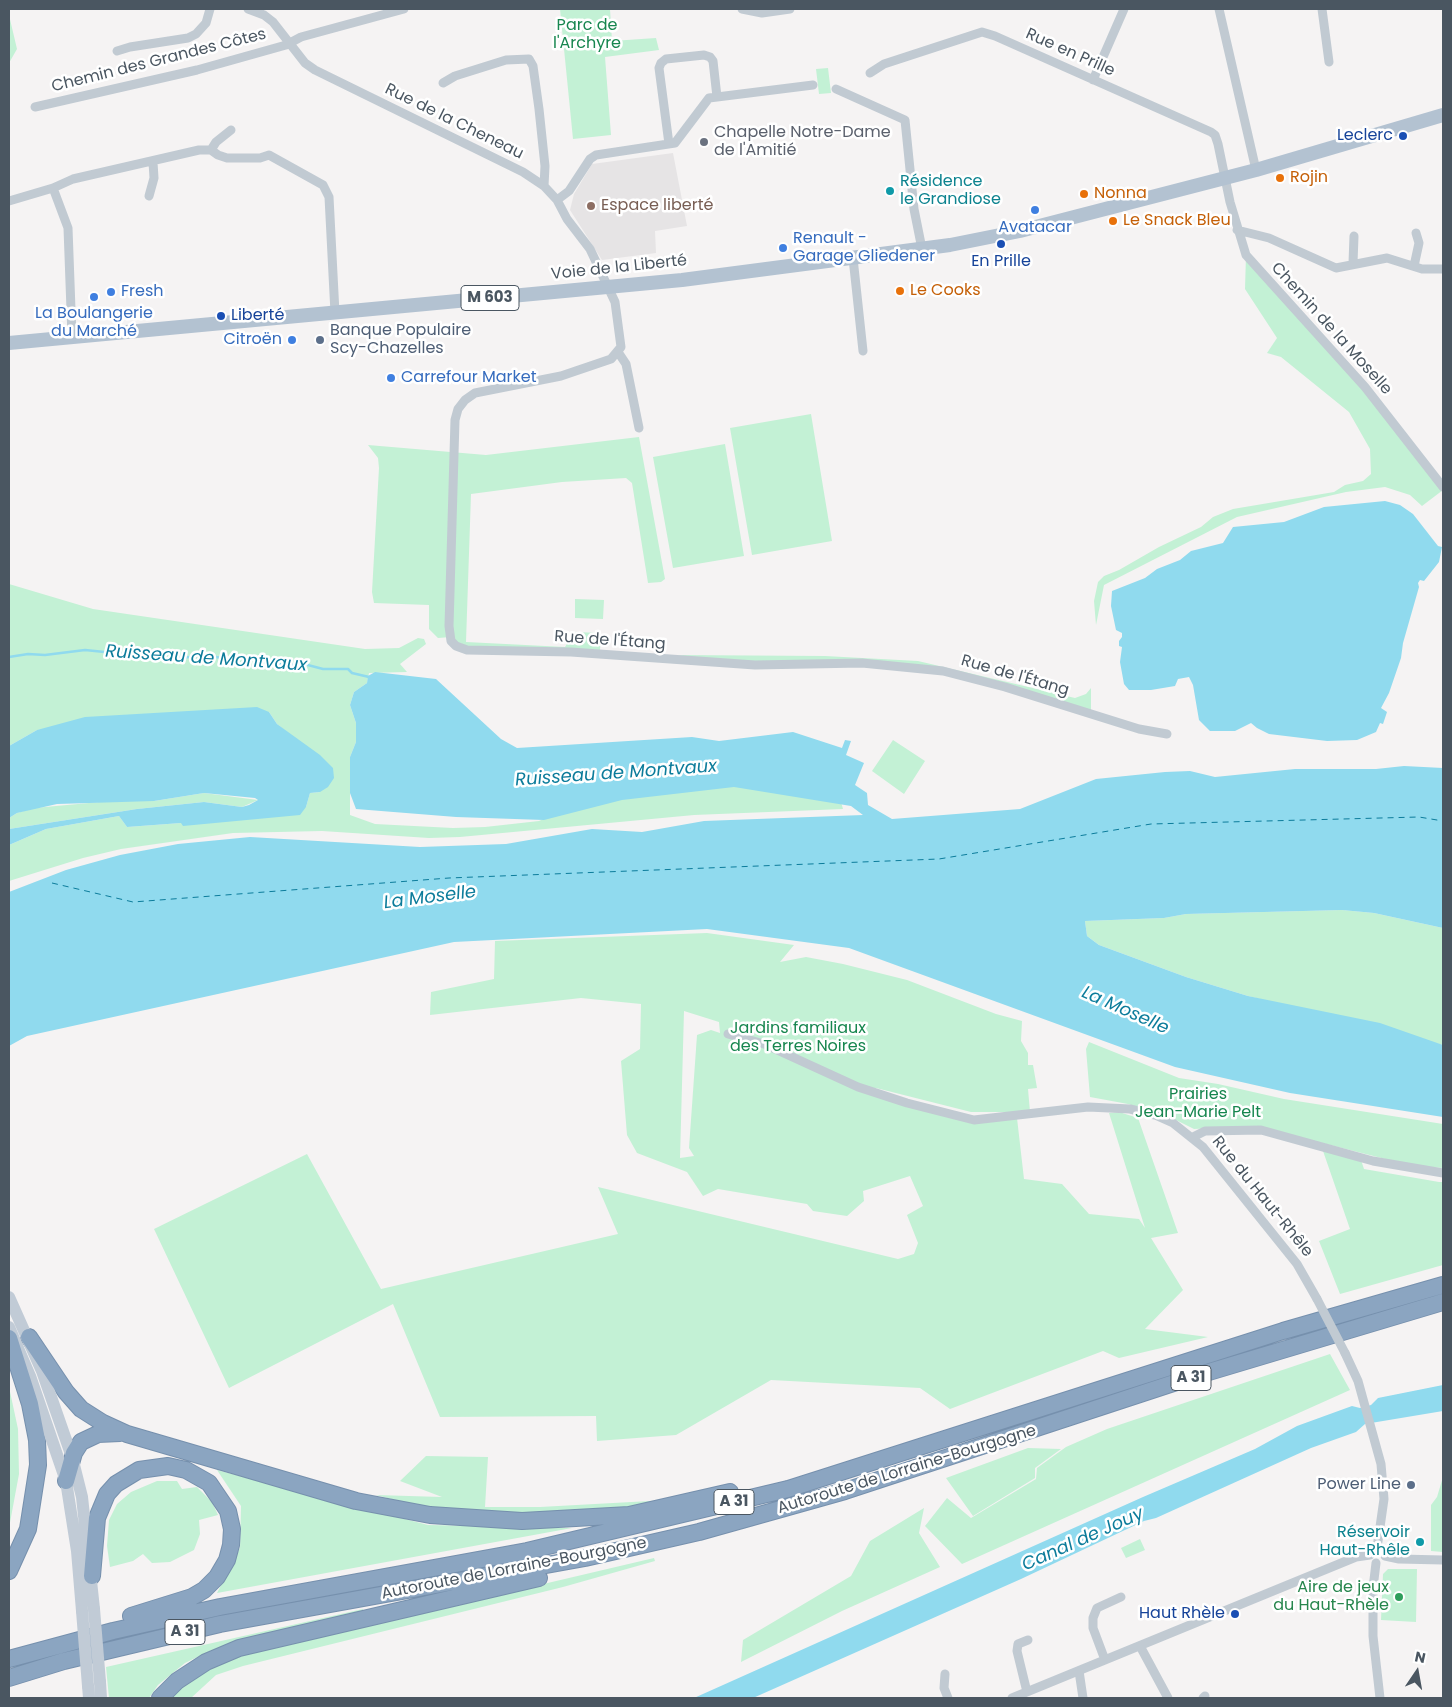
<!DOCTYPE html>
<meta charset="utf-8">
<style>
body{margin:0}
#map{position:relative;width:1452px;height:1707px;overflow:hidden;background:#f5f3f3;font-family:Poppins,sans-serif}
canvas{display:block}
.frame{position:absolute;inset:0;border:10px solid #4a5661;pointer-events:none}
.north{position:absolute;left:1392px;top:1647px;width:50px;height:50px;-webkit-text-stroke:4px #fff;paint-order:stroke;rotate:12deg;font-size:14px;font-weight:700;line-height:20px;text-align:center;color:#4a5661}
.north::after{content:'';display:block;margin:auto;width:18px;height:22px;background:#4a5661;clip-path:polygon(50% 0,100% 100%,50% 72%,0 100%)}
</style>
<div id="map">
<canvas width="1452" height="1707"></canvas>
<div class="frame"></div>
<div class="north">N</div>
</div>
<script>
const context = document.querySelector('canvas').getContext('2d');
context.lineJoin = 'round';
function paint(path, color) { context.fillStyle = color; context.fill(path, 'evenodd'); }
const toPath = rows => new Path2D(rows.map(r => 'M' + r).join(''));
function stroke(path, color, width, dash) { context.strokeStyle = color; context.lineWidth = width; context.lineCap = dash ? 'butt' : 'round'; context.setLineDash(dash || []); context.stroke(path); }
function drawText(font, color, halo, rows, align = 'center') {
  context.font = font + ' Poppins,sans-serif'; context.lineWidth = 5; context.setLineDash([]); context.textBaseline = 'middle'; context.strokeStyle = halo; context.fillStyle = color; for (const [text, x, y, turn = 0] of rows) {
    context.save(); context.translate(x, y); context.rotate((+turn || 0) * Math.PI / 180); context.textAlign = isNaN(turn) ? turn : align; if (halo) context.strokeText(text, 0, 0); context.fillText(text, 0, 0); context.restore();
  }
}
paint(toPath([
 [673,153,687,226,655,231,656,253,602,260,570,210,574,194,592,164]
]), '#e6e4e5');
paint(toPath([
 [560,9,610,9,612,41,656,38,659,50,605,57,611,135,573,139],
 [9,15,17,49,9,63],
 [828,68,831,93,819,94,816,69],
 [1246,255,1365,387,1443,490,1422,506,1410,495,1385,487,1346,492,1237,517,1104,585,1096,625,1094,601,1098,582,1104,576,1119,570,1159,547,1201,527,1213,517,1233,509,1334,492,1345,485,1363,481,1371,474,1370,449,1349,412,1281,357,1267,353,1277,338,1245,289],
 [811,414,832,541,752,555,730,428],
 [639,437,665,579,661,582,648,583,632,483,626,478,562,482,471,494,466,642,565,647,574,632,601,633,600,650,566,648,467,650,451,637,438,638,429,629,429,605,374,603,372,592,379,468,378,458,368,445,486,455],
 [725,444,744,556,673,568,653,457],
 [9,584,93,609,365,649,399,648,418,638,424,639,426,644,400,664,407,672,369,673,367,683,354,692,350,705,356,723,356,742,350,757,350,815,375,824,453,828,485,827,539,821,604,792,714,771,841,802,843,809,694,815,460,837,429,838,322,831,233,833,121,849,83,858,9,881,9,845,46,829,119,816,127,827,181,823,306,807,310,793,320,792,293,737,277,724,269,712,37,730,9,746],
 [575,599,604,600,603,619,575,618],
 [675,655,825,656,918,661,1075,698,1086,694,1091,688,1091,714,943,671,880,664,755,665],
 [893,740,925,761,904,794,872,771],
 [204,793,258,800,242,807,204,802,137,809,9,829,9,818,17,813,34,808,111,801,154,801],
 [1342,910,1374,913,1443,928,1443,1045,1248,996,1186,977,1099,945,1087,936,1085,921,1164,918,1186,914],
 [707,933,794,945,780,962,806,957,843,964,907,980,996,1014,1022,1021,1021,1041,1028,1053,1028,1065,1033,1065,1037,1088,1028,1089,1030,1112,971,1112,876,1088,860,1088,965,1118,1017,1118,1024,1179,1062,1184,1089,1214,1139,1219,1145,1228,1109,1113,1119,1112,1138,1118,1178,1233,1151,1238,1183,1290,1145,1329,1208,1337,1119,1358,1103,1351,950,1409,920,1388,771,1380,676,1435,597,1441,596,1416,440,1417,393,1304,229,1388,154,1229,307,1154,381,1289,618,1234,598,1187,898,1259,914,1254,918,1243,907,1215,923,1206,910,1176,863,1191,864,1201,847,1216,813,1211,807,1204,718,1189,703,1196,687,1172,637,1153,627,1135,621,1061,640,1049,641,1004,581,998,430,1015,431,992,494,979,495,941],
 [684,1011,719,1022,720,1033,711,1030,697,1035,689,1148,694,1156,680,1158],
 [1089,1042,1179,1078,1218,1084,1284,1099,1443,1124,1443,1168,1413,1166,1255,1126,1194,1129,1170,1117,1128,1104,1090,1097,1086,1049],
 [1323,1151,1361,1160,1364,1169,1439,1182,1443,1182,1443,1177,1443,1265,1340,1294,1319,1241,1350,1229],
 [1330,1354,1350,1390,962,1564,925,1526,947,1498,971,1518,1036,1479,1037,1468,1066,1447,1107,1429],
 [9,1387,18,1429,19,1474,9,1528],
 [1028,1448,1061,1449,1035,1468,1035,1478,973,1516,946,1478],
 [426,1456,488,1457,485,1507,540,1507,668,1500,620,1510,527,1517,430,1509,376,1495,442,1497,400,1481],
 [217,1470,428,1525,572,1528,217,1593,240,1548,241,1506],
 [1443,1477,1443,1552,1431,1551,1431,1505,1437,1497],
 [157,1481,177,1481,182,1489,197,1487,212,1502,218,1515,199,1520,200,1534,194,1550,170,1562,152,1563,143,1554,133,1561,110,1567,107,1546,109,1520,117,1504,131,1492],
 [924,1508,919,1533,940,1567,842,1611,741,1662,743,1640,851,1576,870,1541],
 [1140,1539,1145,1550,1126,1558,1121,1548],
 [654,1558,655,1561,563,1587,243,1666,216,1675,191,1698,169,1698,191,1679,208,1668,250,1653],
 [1388,1569,1417,1569,1416,1622,1381,1620,1383,1574],
 [363,1609,363,1612,231,1643,210,1651,185,1663,158,1685,149,1698,109,1698,106,1667]
]), '#c3f1d5');
paint(toPath([
 [1385,501,1400,505,1413,514,1438,546,1442,547,1439,562,1424,581,1420,580,1418,583,1419,587,1403,643,1401,658,1389,693,1381,708,1387,712,1383,724,1380,723,1376,732,1357,740,1327,741,1269,734,1257,728,1251,723,1235,731,1210,731,1199,720,1193,685,1189,677,1178,679,1175,686,1151,690,1129,690,1124,684,1120,662,1122,647,1119,646,1119,641,1122,637,1122,633,1116,630,1111,606,1112,591,1145,578,1157,569,1180,560,1191,551,1223,543,1233,527,1284,522,1324,507],
 [375,672,436,679,501,739,517,748,692,737,719,741,793,732,842,748,845,740,851,741,846,755,864,763,855,785,867,793,868,805,892,819,1020,809,1096,779,1165,772,1190,771,1215,777,1295,769,1376,769,1404,766,1443,768,1443,928,1374,913,1342,910,1186,914,1164,918,1085,921,1087,936,1099,945,1186,977,1248,996,1380,1023,1443,1045,1443,1117,1290,1093,1175,1067,849,948,707,929,454,942,27,1036,9,1046,9,892,66,870,120,855,178,844,250,837,420,847,506,844,592,829,642,832,704,821,863,815,851,806,734,787,622,800,544,820,456,817,356,809,350,793,350,757,356,742,356,723,350,705,354,692,367,683,368,676],
 [257,707,269,712,277,724,320,755,333,768,334,778,328,787,320,792,310,793,306,807,300,815,183,826,181,823,127,827,119,816,46,829,9,845,9,829,137,809,204,802,242,807,249,805,258,800,255,798,204,793,154,801,57,804,17,813,9,818,9,746,37,730,85,717],
 [1443,1385,1443,1411,1365,1424,1356,1432,1311,1448,1156,1518,1144,1521,1021,1579,753,1698,694,1698,1143,1497,1255,1449,1297,1426,1352,1406,1360,1408,1371,1405,1378,1398]
]), '#90daee');
stroke(toPath([
 [9,657,28,654,45,655,85,650,173,659,206,655,221,658,254,659,285,665,304,664,323,669,348,669,352,673,369,677]
]), '#90daee', 2.5);
stroke(toPath([
 [52,883,133,902,449,878,939,859,1151,824,1419,817,1443,821]
]), '#0c7c9b', 1, [6, 5]);
const motorway = toPath([
 [29,1337,66,1392,81,1409,103,1423,127,1434,356,1501,430,1515,522,1521,629,1515,730,1492],
 [9,1338,30,1404,37,1440,38,1465,28,1529,9,1571],
 [66,1481,74,1453,81,1442,98,1434,120,1433],
 [92,1576,97,1518,107,1494,116,1484,139,1470,168,1466,186,1470,209,1483,228,1511,232,1529,231,1545,227,1560,217,1577,204,1590,192,1597,131,1616],
 [9,1659,113,1631,220,1607,527,1551,788,1489,1283,1331,1443,1285],
 [9,1678,64,1661,220,1624,585,1558,699,1532,845,1491,1189,1378,1443,1302],
 [160,1698,177,1681,206,1662,239,1648,539,1578]
]);
stroke(motorway, '#7690ad', 18);
stroke(toPath([
 [248,9,264,15,273,22,305,63,315,70,523,172,544,186,557,200,567,219,590,249,615,302,621,347,611,359,561,376,475,393,465,400,458,409,455,420,449,626,451,641,456,646,467,650,571,652,755,665,862,663,943,671,1005,687,1139,729,1167,734],
 [742,9,762,13,790,9],
 [1219,9,1256,170],
 [1322,9,1329,62],
 [117,51,130,47,188,38,196,34,206,23,210,9],
 [870,73,884,64,982,32,995,36,1211,132,1215,135,1218,144,1230,202,1246,255,1365,387,1443,487],
 [1093,80,1124,9],
 [443,83,455,76,506,60,529,59,533,66,539,109,545,166,544,186],
 [836,89,905,120,914,209,922,249],
 [35,107,197,70,286,45,301,37,404,9],
 [669,144,659,68,661,63,666,59,704,55,710,57,713,61,717,97],
 [211,150,218,155,227,158,260,158,269,155,323,185,329,197,335,313],
 [53,188,68,228,72,337],
 [149,196,154,178,153,162],
 [557,200,569,191,590,159,596,155,675,143,709,98,813,85],
 [9,201,53,188,73,179,199,150,211,150,216,142,231,130],
 [1237,230,1269,238,1336,268,1387,258,1422,269,1443,269],
 [853,258,863,351],
 [1353,263,1354,236],
 [1414,266,1419,243,1416,233],
 [618,352,626,364,639,428],
 [728,1034,764,1044,858,1087,907,1103,974,1120,1088,1107,1130,1109,1155,1115,1173,1123,1203,1147,1297,1264,1317,1299],
 [1193,1137,1205,1131,1261,1130,1373,1161,1443,1173],
 [1345,1353,1358,1381,1381,1464,1384,1499,1377,1548],
 [1385,1556,1399,1559,1443,1560],
 [1376,1563,1373,1588,1373,1636,1380,1698],
 [1140,1646,1168,1698],
 [1105,1660,1093,1628,1093,1618,1097,1608,1121,1597],
 [1079,1671,1083,1698],
 [945,1674,944,1688,948,1698],
 [1027,1692,1017,1651,1018,1644,1028,1640],
 [1012,1698,1356,1557,1370,1555],
 [1203,1698,1205,1696]
]), '#c1cad2', 9);
stroke(toPath([
 [9,1297,42,1371,72,1457,82,1497,94,1609],
 [9,1327,30,1376,66,1481,77,1551,82,1611],
 [100,1682,101,1698],
 [88,1686,89,1698]
]), '#c1cbd6', 12);
stroke(toPath([
 [9,343,682,280,950,245,1020,231,1256,170,1443,115]
]), '#b3c2d1', 14);
stroke(motorway, '#8ba5c1', 16);
stroke(toPath([
 [1317,1299,1345,1353]
]), '#c1cad2', 9);
stroke(toPath([
 [94,1609,100,1682],
 [82,1611,88,1686]
]), '#c1cbd6', 12);
for (const [x, y, r, color] of [
 [1403,136,5,"#1a4fb4"],
 [704,142,5,"#6b7280"],
 [1280,178,5,"#e8710a"],
 [890,191,5,"#0f9aa8"],
 [1084,194,5,"#e8710a"],
 [591,206,5,"#8d6e63"],
 [1035,210,5,"#3f7fe0"],
 [1113,221,5,"#e8710a"],
 [1001,244,5,"#1a4fb4"],
 [783,248,5,"#3f7fe0"],
 [900,291,5,"#e8710a"],
 [111,292,5,"#3f7fe0"],
 [94,297,5,"#3f7fe0"],
 [221,316,5,"#1a4fb4"],
 [292,340,5,"#3f7fe0"],
 [320,340,5,"#5c6f8a"],
 [391,378,5,"#3f7fe0"],
 [1411,1485,5,"#5c6f8a"],
 [1420,1542,5,"#0f9aa8"],
 [1399,1597,5,"#2e9e5b"],
 [1235,1614,5,"#1a4fb4"]
]) { const dot = new Path2D(); dot.arc(x, y, r, 0, 2 * Math.PI); context.fillStyle = color; context.fill(dot); stroke(dot, '#fff', 2); }
for (const [x, y, w] of [
 [490,298,58],
 [1191,1378,40],
 [734,1502,40],
 [185,1632,40]
]) { const box = new Path2D(); box.roundRect(x - w / 2, y - 12.5, w, 25, 4); context.fillStyle = '#fff'; context.fill(box); stroke(box, '#4a5661', 1); }
drawText('bold 15px', '#4a5661', null, [
 ["M 603",490,298],
 ["A 31",1191,1378],
 ["A 31",734,1502],
 ["A 31",185,1632]
]);
drawText('16px', '#17864f', '#fff', [
 ["Parc de",587,26],
 ["l'Archyre",587,44],
 ["Jardins familiaux",798,1029],
 ["des Terres Noires",798,1047],
 ["Prairies",1198,1095],
 ["Jean-Marie Pelt",1198,1113]
]);
drawText('16px', '#4a5661', '#fff', [
 ["Rue en Prille",1070,53,24],
 ["Chemin des Grandes Côtes",159,61,-14],
 ["Rue de la Cheneau",454,122,26],
 ["Voie de la Liberté",619,268,-6],
 ["Chemin de la Moselle",1331,329,48],
 ["Rue de l'Étang",610,641,4],
 ["Rue de l'Étang",1015,676,16],
 ["Rue du Haut-Rhêle",1262,1197,51],
 ["Autoroute de Lorraine-Bourgogne",907,1470,-17],
 ["Autoroute de Lorraine-Bourgogne",514,1569,-11]
]);
drawText('16px', '#5b616d', '#fff', [
 ["Chapelle Notre-Dame",714,133],
 ["de l'Amitié",714,151]
], 'left');
drawText('16px', '#164399', '#fff', [
 ["Leclerc",1393,136],
 ["En Prille",1001,262,"center"],
 ["Liberté",231,316,"left"],
 ["Haut Rhèle",1225,1614]
], 'right');
drawText('16px', '#c56008', '#fff', [
 ["Rojin",1290,178],
 ["Nonna",1094,194],
 ["Le Snack Bleu",1123,221],
 ["Le Cooks",910,291]
], 'left');
drawText('16px', '#0d838f', '#fff', [
 ["Résidence",900,182],
 ["le Grandiose",900,200],
 ["Réservoir",1410,1533,"right"],
 ["Haut-Rhêle",1410,1551,"right"]
], 'left');
drawText('16px', '#785e54', '#fff', [
 ["Espace liberté",601,206]
], 'left');
drawText('16px', '#366cbe', '#fff', [
 ["Avatacar",1035,228,"center"],
 ["Renault -",793,239],
 ["Garage Gliedener",793,257],
 ["Fresh",121,292],
 ["La Boulangerie",94,314,"center"],
 ["du Marché",94,332,"center"],
 ["Citroën",282,340,"right"],
 ["Carrefour Market",401,378]
], 'left');
drawText('16px', '#4e5e75', '#fff', [
 ["Banque Populaire",330,331],
 ["Scy-Chazelles",330,349],
 ["Power Line",1401,1485,"right"]
], 'left');
drawText('16px', '#27864d', '#fff', [
 ["Aire de jeux",1389,1588],
 ["du Haut-Rhèle",1389,1606]
], 'right');
drawText('italic 18px', '#0c7c9b', '#fff', [
 ["Ruisseau de Montvaux",206,659,4],
 ["Ruisseau de Montvaux",616,774,-4],
 ["La Moselle",430,898,-7],
 ["La Moselle",1125,1011,24],
 ["Canal de Jouy",1083,1540,-24]
]);
</script>
